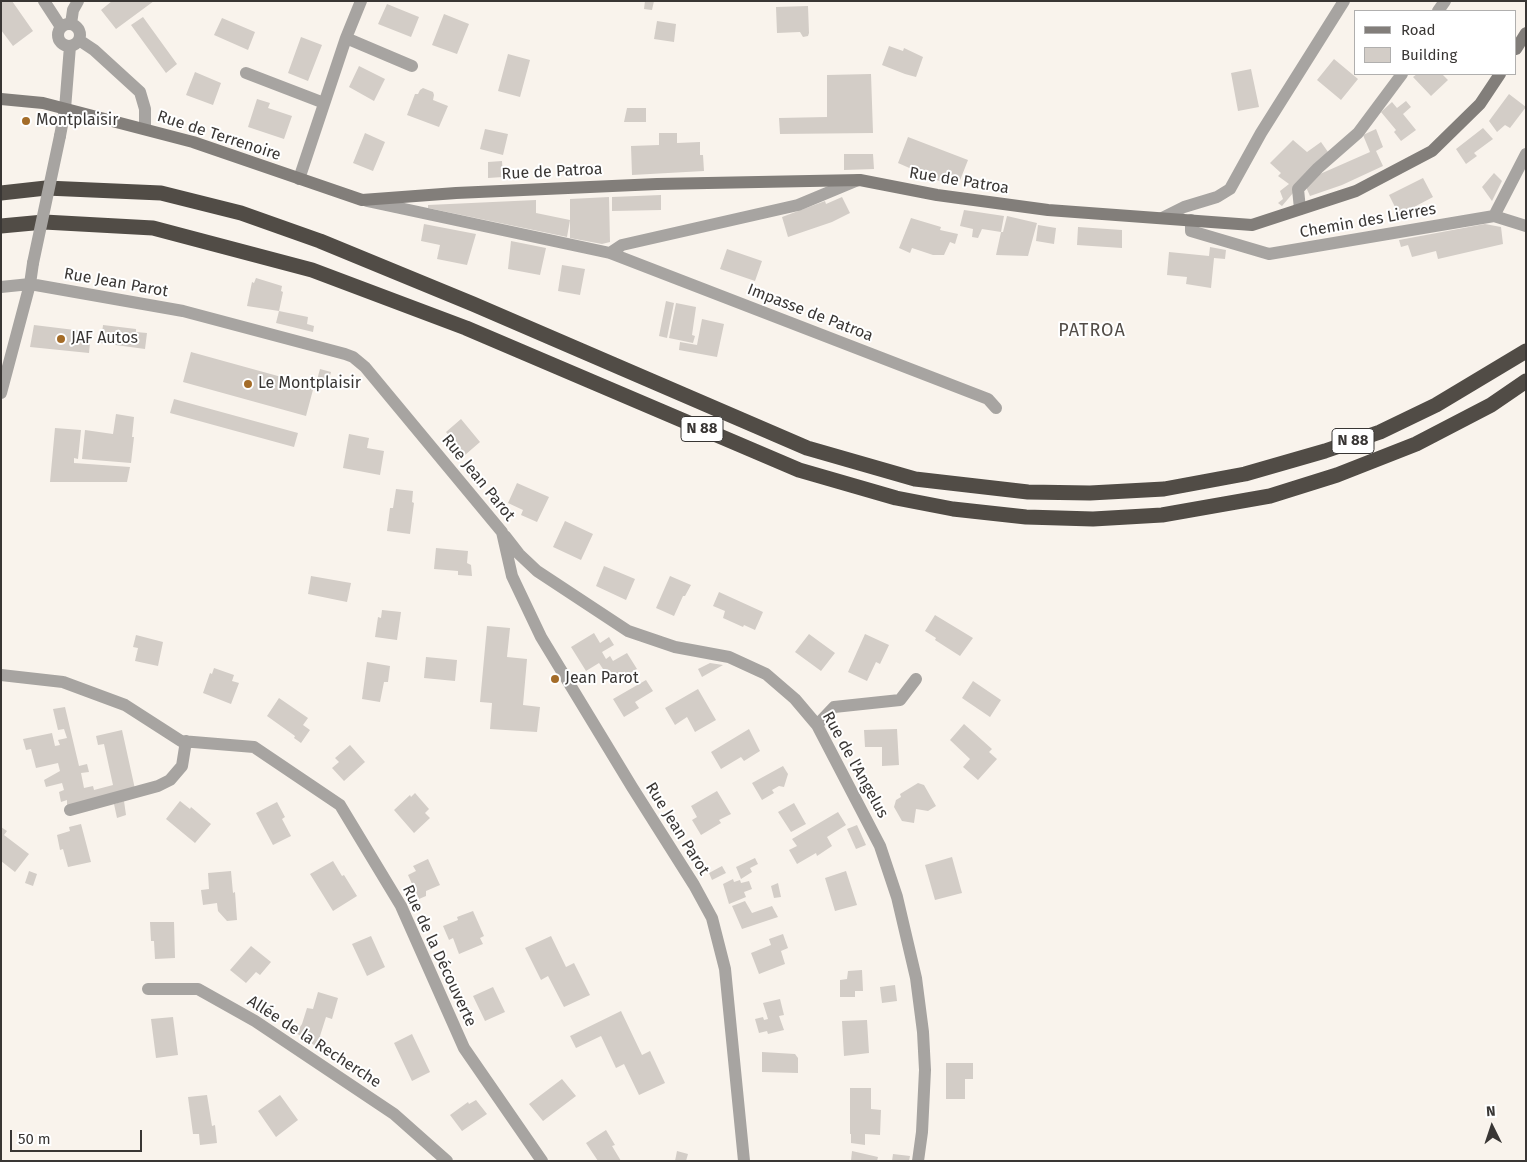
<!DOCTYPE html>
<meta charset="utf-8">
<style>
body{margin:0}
#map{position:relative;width:1527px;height:1162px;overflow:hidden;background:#f9f3ec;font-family:"Fira Sans",sans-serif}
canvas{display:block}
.frame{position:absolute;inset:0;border:2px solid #393634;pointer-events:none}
.legend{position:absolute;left:1354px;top:10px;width:162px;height:65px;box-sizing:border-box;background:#fff;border:1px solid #b0afae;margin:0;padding:6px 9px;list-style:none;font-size:15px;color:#393634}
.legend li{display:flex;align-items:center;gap:10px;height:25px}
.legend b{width:25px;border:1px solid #b0afae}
.north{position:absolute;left:1467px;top:1102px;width:50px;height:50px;-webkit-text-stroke:4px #fff;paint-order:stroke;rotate:356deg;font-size:14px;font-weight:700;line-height:20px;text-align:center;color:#393634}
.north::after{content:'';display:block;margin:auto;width:18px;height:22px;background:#393634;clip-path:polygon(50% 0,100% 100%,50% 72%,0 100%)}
.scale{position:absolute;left:10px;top:1130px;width:132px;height:22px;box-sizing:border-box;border:2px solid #393634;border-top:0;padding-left:6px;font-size:15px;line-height:18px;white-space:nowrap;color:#393634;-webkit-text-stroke:4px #fff;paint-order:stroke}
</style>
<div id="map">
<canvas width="1527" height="1162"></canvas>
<div class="frame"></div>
<ul class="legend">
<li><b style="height:6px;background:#827e7a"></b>Road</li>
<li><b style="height:14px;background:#d3cdc7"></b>Building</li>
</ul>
<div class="north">N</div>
<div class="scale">50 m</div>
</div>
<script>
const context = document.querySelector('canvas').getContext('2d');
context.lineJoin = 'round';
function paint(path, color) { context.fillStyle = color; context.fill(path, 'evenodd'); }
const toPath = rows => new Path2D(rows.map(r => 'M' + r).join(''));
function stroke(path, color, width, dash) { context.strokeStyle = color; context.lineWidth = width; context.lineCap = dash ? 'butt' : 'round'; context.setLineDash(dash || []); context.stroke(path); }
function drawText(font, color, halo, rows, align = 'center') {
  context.font = font + ' "Fira Sans",sans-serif'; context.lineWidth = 4; context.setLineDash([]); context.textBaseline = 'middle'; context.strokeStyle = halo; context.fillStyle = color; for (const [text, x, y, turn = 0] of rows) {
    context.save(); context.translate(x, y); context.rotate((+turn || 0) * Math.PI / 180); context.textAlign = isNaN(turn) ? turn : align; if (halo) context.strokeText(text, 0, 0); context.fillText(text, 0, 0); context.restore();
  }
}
paint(toPath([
 [1,1,12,1,33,31,13,46,1,30],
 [112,1,154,1,116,29,101,10],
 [645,1,654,1,652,10,644,9],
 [387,4,419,17,411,37,378,24],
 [808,6,809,33,808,36,803,37,800,32,777,33,776,7],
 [444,14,469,24,457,54,432,45],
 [143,17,177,64,166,73,131,25],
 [222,18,255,32,248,50,214,35],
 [657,21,676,24,674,42,654,39],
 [301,37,322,45,308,81,288,73],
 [889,46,903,51,904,48,923,57,916,77,905,74,882,65],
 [508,54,530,60,520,97,498,91],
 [1334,59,1358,79,1341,100,1317,80],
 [359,66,385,79,374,101,349,87],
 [1251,69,1259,107,1238,111,1231,73],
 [195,72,221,83,213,105,186,95],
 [871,74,873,133,780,134,779,118,827,117,827,75],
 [1417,74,1442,74,1448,80,1431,96,1413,77],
 [423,88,433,92,434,95,433,100,448,106,439,127,407,115,415,94,418,94,420,90],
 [1509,94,1526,107,1510,128,1505,125,1497,132,1489,121],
 [257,99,270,103,268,108,292,116,284,139,248,127],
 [1406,101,1411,107,1403,114,1416,130,1401,141,1394,132,1396,130,1381,112,1392,102,1397,108],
 [627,108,646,108,646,122,624,122],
 [1483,128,1493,139,1474,153,1477,156,1466,164,1456,149],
 [485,129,508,134,503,155,480,149],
 [1376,129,1383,147,1376,151,1383,166,1342,185,1310,196,1306,187,1320,174,1370,152,1363,135],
 [365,133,385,142,373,171,353,163],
 [659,133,677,133,677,143,700,142,700,155,703,155,704,171,632,175,631,146,659,145],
 [908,137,968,160,959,183,946,184,898,163],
 [1293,140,1307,152,1321,142,1328,152,1282,206,1278,203,1283,199,1280,191,1289,184,1278,176,1281,173,1270,163],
 [844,154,873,154,874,169,844,170],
 [502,161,503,177,488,178,488,162],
 [1494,173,1502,181,1492,201,1482,187],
 [1423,178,1433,197,1399,215,1389,195],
 [661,195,661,210,612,211,612,197],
 [609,197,610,242,602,244,570,238,570,220,567,237,428,208,428,205,536,200,536,213,570,220,570,199],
 [842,197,850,213,832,222,788,237,782,217,825,201,826,204],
 [964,210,1004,216,1001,232,982,229,978,238,972,237,973,229,960,226],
 [1007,216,1037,223,1028,256,996,255,1001,232,1003,232],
 [911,218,941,227,940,230,958,234,955,244,950,242,944,255,933,255,912,248,910,253,899,248],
 [424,224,476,234,467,265,437,259,440,245,421,241],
 [1485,224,1501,227,1503,244,1438,259,1436,251,1412,257,1408,245,1401,247,1399,240],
 [1038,225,1056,228,1054,244,1036,241],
 [1078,227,1122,230,1122,248,1077,245],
 [511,241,546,248,540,275,508,269],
 [1210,247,1226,250,1225,259,1214,258,1211,288,1186,284,1187,277,1167,275,1169,252,1209,256],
 [727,249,762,261,755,281,720,269],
 [562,265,585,269,580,295,558,291],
 [256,278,282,286,281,291,283,292,279,311,247,306,252,282,254,283],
 [666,301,674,303,667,338,659,336],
 [676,303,696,307,692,335,695,336,693,343,669,338],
 [279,311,308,317,307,324,314,326,313,332,276,323],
 [702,319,724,324,717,357,679,350,680,342,697,345],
 [34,325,91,332,89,353,30,347],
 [103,325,136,329,136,332,147,333,145,349,101,343],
 [191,352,314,386,306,416,183,382],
 [320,369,331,372,328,383,317,380],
 [174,399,298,433,294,447,170,413],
 [116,414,134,417,132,437,134,437,131,463,82,459,85,430,113,434],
 [461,419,480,442,465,455,446,432],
 [55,428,81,430,78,459,74,458,74,463,130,467,127,482,50,482],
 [349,434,369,438,367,448,384,451,380,475,343,468],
 [517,483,549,497,537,522,521,515,523,510,508,503],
 [396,489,413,491,412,502,414,503,410,534,387,531,390,508,393,508],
 [565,521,593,534,581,560,553,547],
 [436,548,468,551,467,563,471,565,472,576,458,575,458,571,434,569],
 [604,566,635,579,626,600,596,586],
 [311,576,351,583,347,602,308,594],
 [670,576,691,585,685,596,683,596,674,616,656,608],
 [719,592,763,612,755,630,744,625,743,627,723,618,725,611,713,606],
 [382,610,401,612,397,640,375,637,378,617,381,618],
 [935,615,973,638,960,656,935,640,936,638,925,631],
 [487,626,510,628,507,657,527,659,523,705,540,707,537,732,490,729,492,703,480,702],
 [594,633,600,643,609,637,614,645,602,652,606,659,610,656,613,661,627,653,637,669,613,684,599,663,586,671,571,647],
 [809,634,835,653,821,671,795,652],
 [865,634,889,645,880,664,876,662,867,681,848,672],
 [136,635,163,642,158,666,135,661,138,648,133,647],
 [426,657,457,660,455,681,424,678],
 [367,662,390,666,388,682,384,682,380,702,362,699],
 [710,663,723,665,702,677,698,669],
 [214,668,234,675,232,681,239,683,231,704,203,693,210,673,212,674],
 [646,680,653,691,635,702,639,708,624,717,613,699],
 [973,681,1001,700,990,717,962,698],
 [698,689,716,720,695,732,687,717,675,725,665,708],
 [279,698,308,718,303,725,310,730,301,743,294,738,295,736,267,716],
 [65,707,79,766,87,764,89,772,81,773,84,788,93,786,94,790,113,785,104,744,98,745,96,736,122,730,135,789,67,806,67,800,61,802,59,792,64,790,62,783,46,787,44,780,60,771,58,763,36,768,31,749,26,750,23,739,52,733,55,746,60,745,58,740,67,738,64,729,58,730,53,709],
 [964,724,992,749,989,752,997,759,978,780,963,767,970,759,950,740],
 [749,729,760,751,744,761,741,757,721,769,711,752],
 [897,729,899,765,882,766,882,747,865,747,864,730],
 [350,745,365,762,344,781,332,768,339,762,335,758],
 [783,766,788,774,784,787,779,786,772,790,774,793,762,800,752,783],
 [918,783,924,785,936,806,928,811,916,809,914,823,902,821,894,807,896,800,901,797,900,794],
 [717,791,731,814,719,820,721,823,701,835,692,820,697,817,691,806],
 [415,793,429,809,425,813,430,818,414,833,394,810,410,795,411,797],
 [124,801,126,815,117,818,114,804],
 [180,801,190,809,191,807,211,824,195,843,166,819],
 [277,802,285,817,282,819,291,836,273,845,256,813],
 [794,803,806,824,791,832,778,812],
 [838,812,846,825,827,837,832,846,817,856,816,853,797,864,789,850,797,846,792,839],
 [81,824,91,862,68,867,63,849,60,850,57,835,70,831,69,827],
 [857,825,866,845,856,849,847,829],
 [1,827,7,831,4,835,29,854,15,872,1,861],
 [952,857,962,893,935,900,925,865],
 [755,858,758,864,750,868,752,872,741,879,736,867],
 [428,859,440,885,426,891,426,896,419,899,408,875,416,871,413,866],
 [333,861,342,876,344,875,357,896,333,911,310,874],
 [722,866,726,873,712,880,709,873],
 [29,871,37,874,33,886,25,883],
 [231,871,233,893,235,892,237,920,227,921,218,911,217,903,203,905,201,890,209,889,208,873],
 [846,871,857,905,835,911,825,878],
 [733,879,734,882,740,880,741,883,749,881,752,889,744,892,746,897,729,904,723,884],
 [778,883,781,897,774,898,771,886],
 [745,901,752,913,772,906,778,917,742,929,732,906],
 [473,911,484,936,480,938,483,944,459,954,453,938,449,940,443,926,458,920,457,917],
 [150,922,174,922,175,958,155,959,154,941,151,941],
 [783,934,788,948,781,951,785,964,759,974,751,953,771,945,769,939],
 [371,936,385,967,367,976,352,944],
 [551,936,566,967,574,963,590,995,564,1007,548,976,541,980,525,948],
 [251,946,271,962,260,975,256,972,246,983,230,970],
 [862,970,863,991,855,991,855,997,840,997,840,980,847,979,848,971],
 [895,985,897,1001,882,1003,880,987],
 [493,987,505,1012,485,1021,473,996],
 [318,992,338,998,332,1019,326,1017,320,1036,323,1039,317,1047,296,1033,302,1024,307,1008,313,1009],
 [780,999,784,1015,779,1016,784,1030,768,1034,767,1031,759,1033,755,1019,763,1017,764,1020,768,1019,763,1003],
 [621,1011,642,1055,650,1051,665,1083,639,1095,624,1064,616,1068,601,1036,576,1048,570,1036],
 [173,1017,178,1055,156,1058,151,1019],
 [867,1020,869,1053,844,1056,842,1021],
 [412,1034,430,1072,412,1081,394,1043],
 [762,1052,795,1054,798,1058,798,1073,762,1072],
 [946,1063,973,1063,973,1079,965,1079,965,1099,946,1099],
 [562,1079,576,1096,543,1121,529,1104],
 [850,1088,871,1088,871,1109,881,1110,880,1135,865,1134,865,1145,851,1143,851,1134,850,1134],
 [207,1095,212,1126,215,1125,217,1143,200,1145,199,1134,193,1134,188,1097],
 [280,1095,298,1120,276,1137,258,1111],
 [476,1100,487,1114,462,1131,450,1115,468,1102,469,1104],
 [606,1130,615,1145,612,1146,621,1161,598,1161,586,1143],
 [677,1151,688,1154,686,1161,675,1161],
 [852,1151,878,1157,877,1161,851,1161],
 [893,1154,910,1156,909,1161,892,1161]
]), '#d3cdc7');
stroke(toPath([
 [44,1,61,27],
 [1438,11,1445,1],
 '58 35a11 11 0 1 1 22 0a11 11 0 1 1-22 0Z',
 [71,24,73,10,78,1],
 [346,38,412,66],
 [79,40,94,50,140,92,145,109,145,129],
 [246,73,324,103],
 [60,136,65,109,70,46],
 [299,179,346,38,361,1],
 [367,201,610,253,988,399,996,408],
 [1300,209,1298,189,1318,168,1358,133,1402,74],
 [1494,216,1526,226],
 [1162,218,1184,207,1217,197,1230,189,1261,133,1344,1],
 [1191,220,1191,231,1269,254,1494,216,1526,154],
 [610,253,622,245,798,205,858,180],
 [1,287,30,284,183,311,345,354,353,357,365,367,502,532,512,576,541,637,632,787,694,885,712,918,725,969,744,1161],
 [1,393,30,284,33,263],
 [505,536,519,554,537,571,628,631,675,647,729,657,766,674,795,699,817,725,880,846,897,897,916,978,923,1032,925,1070,922,1132,918,1161],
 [1,675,63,682,125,705,181,741,254,747,340,805,401,906,464,1048,542,1161],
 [817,725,834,707,900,700,916,679],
 [70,810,158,786,170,780,182,766,186,741],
 [148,989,198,989,255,1021,394,1114,447,1161]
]), '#a7a4a1', 12);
stroke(toPath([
 [1516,49,1526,33],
 [1,99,43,103,193,142,362,200,456,193,657,184,860,180,937,195,1048,210,1252,225,1356,191,1432,151,1480,104,1500,74]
]), '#827e7a', 12);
stroke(toPath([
 [1,193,46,188,161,193,241,213,320,241,473,304,807,448,915,479,1028,492,1090,493,1164,489,1245,474,1325,451,1380,432,1436,405,1526,351],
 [1,226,44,222,153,228,312,270,466,328,799,470,896,498,953,509,1026,517,1093,519,1162,515,1270,496,1337,475,1416,444,1491,405,1526,381]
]), '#514c46', 15);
stroke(toPath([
 [33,263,60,136]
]), '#a7a4a1', 12);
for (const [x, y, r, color] of [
 [26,121,5,"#a46c28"],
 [61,339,5,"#a46c28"],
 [248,384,5,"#a46c28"],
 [555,679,5,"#a46c28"]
]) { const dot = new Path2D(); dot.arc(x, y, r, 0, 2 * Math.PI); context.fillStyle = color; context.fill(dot); stroke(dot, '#fff', 2); }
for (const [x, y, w] of [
 [702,429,42],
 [1353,441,42]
]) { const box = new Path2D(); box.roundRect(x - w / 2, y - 12.5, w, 25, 4); context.fillStyle = '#fff'; context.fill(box); stroke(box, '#393634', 1); }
drawText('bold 15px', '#393634', null, [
 ["N 88",702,429],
 ["N 88",1353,441]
]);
drawText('16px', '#393634', '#fff', [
 ["Montplaisir",36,121],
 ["JAF Autos",71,339],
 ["Le Montplaisir",258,384],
 ["Jean Parot",565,679]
], 'left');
drawText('16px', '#393634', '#fff', [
 ["Rue de Terrenoire",219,136,18],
 ["Rue de Patroa",552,172,-3],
 ["Rue de Patroa",959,181,9],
 ["Chemin des Lierres",1368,221,-10],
 ["Rue Jean Parot",116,283,10],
 ["Impasse de Patroa",810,313,21],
 ["Rue Jean Parot",478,478,51],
 ["Rue de l'Angelus",855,765,61],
 ["Rue Jean Parot",677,829,58],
 ["Rue de la Découverte",439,956,65],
 ["Allée de la Recherche",314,1042,33]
]);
context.letterSpacing = '1px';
drawText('18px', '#534d48', '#fff', [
 ["PATROA",1092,331]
]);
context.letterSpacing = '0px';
</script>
